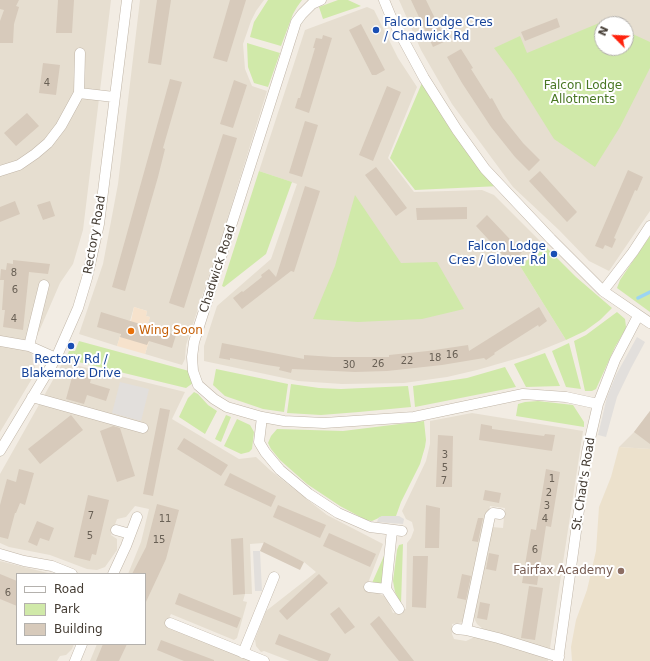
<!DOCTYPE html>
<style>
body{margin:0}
#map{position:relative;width:650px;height:661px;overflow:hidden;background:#f2ece3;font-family:"DejaVu Sans",sans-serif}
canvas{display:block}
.legend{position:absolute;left:16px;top:573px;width:130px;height:72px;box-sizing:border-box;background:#fff;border:1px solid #b4b1ad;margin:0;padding:5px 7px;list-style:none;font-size:12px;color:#443c33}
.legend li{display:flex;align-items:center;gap:8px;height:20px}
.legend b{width:20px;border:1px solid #b4b1ad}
.north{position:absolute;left:594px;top:16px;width:40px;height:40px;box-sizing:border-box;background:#fff;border:1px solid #b4b1ad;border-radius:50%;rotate:294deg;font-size:11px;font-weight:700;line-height:16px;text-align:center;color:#443c33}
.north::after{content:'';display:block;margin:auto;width:14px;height:18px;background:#ff220d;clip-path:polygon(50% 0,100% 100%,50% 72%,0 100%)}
</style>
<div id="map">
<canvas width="650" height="661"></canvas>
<ul class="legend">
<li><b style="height:5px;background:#fff"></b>Road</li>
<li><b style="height:11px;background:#d0e9a9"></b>Park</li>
<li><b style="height:11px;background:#d7cabb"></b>Building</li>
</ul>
<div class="north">N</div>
</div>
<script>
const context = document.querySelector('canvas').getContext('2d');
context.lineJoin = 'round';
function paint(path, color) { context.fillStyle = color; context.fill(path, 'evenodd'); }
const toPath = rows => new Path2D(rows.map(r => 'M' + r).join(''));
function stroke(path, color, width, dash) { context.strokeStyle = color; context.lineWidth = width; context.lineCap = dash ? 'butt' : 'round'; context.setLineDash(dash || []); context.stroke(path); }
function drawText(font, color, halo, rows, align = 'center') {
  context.font = font + ' "DejaVu Sans",sans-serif'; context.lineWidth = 4; context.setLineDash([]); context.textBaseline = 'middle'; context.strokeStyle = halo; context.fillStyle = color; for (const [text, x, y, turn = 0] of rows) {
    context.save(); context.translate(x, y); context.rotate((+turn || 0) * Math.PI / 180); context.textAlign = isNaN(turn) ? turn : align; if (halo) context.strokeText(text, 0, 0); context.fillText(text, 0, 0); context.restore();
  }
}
paint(toPath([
 [0,0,111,0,83,230,73,264,60,283,31,350,36,372,0,432],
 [140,0,264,0,256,11,251,21,243,44,245,69,252,86,267,91,223,233,186,345,185,359,182,365,145,354,153,328,147,326,150,317,146,316,147,311,134,307,130,321,125,320,117,346,79,334,103,264,118,184],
 [399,0,650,0,650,211,609,271,589,261,559,230,513,187,452,104,421,50],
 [602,24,626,24,626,48,602,48],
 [367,7,374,10,398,58,417,87,388,158,414,192,482,190,494,195,545,246,520,266,566,340,529,355,477,370,447,377,404,383,342,384,298,381,204,361,204,346,217,306,271,259,297,184,259,171,305,30],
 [63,362,185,392,172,419,239,459,256,457,270,470,327,515,383,544,368,583,374,591,384,596,388,601,393,613,406,609,407,543,411,538,414,530,412,522,406,519,402,511,426,461,430,444,430,421,472,413,583,431,550,648,547,649,484,630,477,624,473,616,492,527,503,528,505,508,490,506,464,622,452,624,452,634,454,639,466,641,479,635,548,656,548,661,290,661,264,651,261,652,256,646,255,639,266,611,316,572,304,562,263,543,250,544,252,594,245,594,243,601,247,602,237,638,234,640,171,614,165,626,252,661,90,661,97,644,145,644,145,574,128,574,141,542,149,509,135,506,126,517,117,519,111,535,117,539,117,550,105,567,97,570,87,569,50,555,9,547,0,543,0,474],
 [650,411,650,449,619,447,634,432],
 [0,561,52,574,17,574,17,644,74,644,72,649,66,655,60,656,57,661,0,661]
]), '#e6ded0');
paint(toPath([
 [134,307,147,311,146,316,150,317,147,326,153,328,145,354,117,346,125,320,131,321]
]), '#f6e2cc');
paint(toPath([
 [619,447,650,449,650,661,572,661,571,647,576,620,587,590,596,551,599,507,611,477]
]), '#ece1cc');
paint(toPath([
 [268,0,302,0,297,7,293,14,281,46,250,37,254,22],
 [338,0,348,0,361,6,323,19,319,7],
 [604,21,611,24,602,24,602,48,626,48,626,31,650,42,650,68,620,127,595,167,554,139,514,75,494,48,520,36,527,53],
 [247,43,280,53,268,87,254,83,248,67],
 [424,78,500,186,415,190,390,158],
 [259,171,292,182,266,254,224,287,222,286],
 [355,195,401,263,437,262,464,309,422,319,358,322,313,319,335,266],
 [650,236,650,312,617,288,620,280],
 [545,246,576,277,612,308,600,320,585,331,566,340,520,266],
 [617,312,625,319,626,327,625,330,615,347,596,389,592,391,585,391,574,341,586,335],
 [79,341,189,371,193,383,186,388,66,359,69,351,75,351],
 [569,343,581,389,566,387,552,351],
 [545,353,560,386,526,387,514,364],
 [505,367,516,387,415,407,413,386,467,378],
 [216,369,288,384,284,412,263,409,225,396,213,385],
 [291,384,319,388,341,389,408,386,411,407,359,412,321,415,287,413],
 [194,392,198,394,208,405,217,411,205,434,179,417,188,398],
 [538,401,573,405,584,422,584,427,516,416,518,404,525,402],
 [226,415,231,417,221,442,215,439],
 [237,419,250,425,254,432,252,449,249,452,241,454,224,446],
 [424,421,426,440,425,447,420,464,401,502,396,516,383,516,372,521,366,520,340,506,307,484,280,460,271,449,268,443,271,436,277,429,343,431],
 [403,544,401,604,395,592,393,581,397,550,399,545],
 [387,549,382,583,380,584,372,583]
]), '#d0e9a9');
paint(toPath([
 [637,337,645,342,631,368,617,397,606,437,598,435,607,397,616,375],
 [120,382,149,389,141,421,112,413],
 [383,516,399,516,404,519,403,524,377,522,379,517],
 [253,551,260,551,262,591,255,591]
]), '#e2dfdc');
stroke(toPath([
 [638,298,650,292]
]), '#9bd4f3', 3.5);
paint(toPath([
 [0,0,19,0,16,6,19,7,14,24,13,43,0,43,0,21,4,10,0,9],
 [58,0,74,0,72,33,56,33],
 [157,0,171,0,161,65,148,63],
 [230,0,246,0,227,62,213,58],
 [411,0,426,0,446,41,433,47],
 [557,18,560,27,525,41,521,32],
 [361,24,385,70,376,75,372,75,349,30],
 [323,35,332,38,309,113,295,108,298,98,300,98,315,48,313,48,316,38,322,39],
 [461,49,473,68,471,69,490,99,492,98,503,118,523,143,540,160,529,171,515,157,491,127,462,83,447,57],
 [43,63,60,65,56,95,39,93],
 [170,79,182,82,163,148,165,149,158,177,125,291,112,287],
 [234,80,247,85,233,128,220,124],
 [387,86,401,92,373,161,359,155],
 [27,113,39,126,16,146,4,133],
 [305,121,318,125,302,177,289,173],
 [223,134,237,138,184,308,169,303],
 [376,167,407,208,396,216,365,175],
 [628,170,643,177,637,191,635,190,614,238,616,239,612,248,605,245,603,249,595,246],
 [540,171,577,212,567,222,529,181],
 [305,186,320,191,294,272,291,271,242,309,233,298,242,291,243,292,262,277,261,275,269,269,276,277],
 [15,201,20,214,0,222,0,207],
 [50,201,55,216,43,220,37,205],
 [467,207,467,219,417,220,416,208],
 [487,215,522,252,511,264,476,226],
 [13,260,50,264,48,274,29,272,23,330,3,327,5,310,2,310,4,280,0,280,1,269,6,270,7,263,13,264],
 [539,307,547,321,539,327,538,325,494,353,495,354,486,360,484,358,442,365,387,371,355,372,292,369,291,373,279,370,280,367,267,365,230,358,230,360,219,358,222,343,304,359,304,355,333,357,389,357,389,355,428,351,468,345,469,351],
 [101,312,176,335,172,348,149,341,147,345,120,337,121,334,97,327],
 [74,370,92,375,90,383,110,389,106,401,87,395,84,404,66,399],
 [160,408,170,410,153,496,143,494],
 [650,411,650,444,634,432],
 [71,415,83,430,40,464,28,449],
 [481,424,492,426,492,429,544,436,545,434,555,435,552,451,479,440],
 [113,426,120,428,135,476,117,482,100,431],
 [438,435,453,436,452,487,436,487],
 [184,438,228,465,221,476,177,449],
 [19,469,34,473,25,505,20,503,16,513,15,513,8,539,0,537,0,505,7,479,16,482],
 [546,469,560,472,551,527,546,526,537,585,522,583,531,529,536,530],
 [230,473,276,496,271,507,224,485],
 [485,490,501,493,499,503,483,500],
 [88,495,109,500,96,555,92,554,90,561,74,557],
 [157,504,179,510,166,559,145,604,145,574,132,574,146,547],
 [278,505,326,525,320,538,273,517],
 [426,505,440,508,439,548,425,548],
 [478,518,483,518,478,542,472,541],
 [37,521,54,528,49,541,40,538,37,546,28,542],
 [329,533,376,554,370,567,323,546],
 [243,538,245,594,233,595,231,539],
 [264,542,304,562,300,570,260,551],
 [489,553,499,555,496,571,486,569],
 [413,556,428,556,426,608,412,607],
 [0,574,17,581,17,606,0,599],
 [319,574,328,583,287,620,279,611],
 [462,574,471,576,466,600,457,598],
 [529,586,543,588,535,640,521,638],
 [179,593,241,618,237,628,175,604],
 [480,602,490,604,487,620,477,618],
 [339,607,355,627,345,634,330,614],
 [379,616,414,661,399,661,386,645,370,624],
 [279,634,331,654,328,661,319,661,275,644],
 [161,640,214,660,214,661,184,661,157,650],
 [103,644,127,644,119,661,96,661]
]), '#d7cabb');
const minor = toPath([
 [321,0,312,4,302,14,296,22,284,60,194,342,192,357,193,371,198,385,214,399,227,407,262,417,284,421,324,423,414,417,523,394,566,397,598,404],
 [384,0,391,17,424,78,457,130,485,169,551,239,603,291,650,323],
 [79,93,114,97],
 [0,171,19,165,35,154,48,143,61,126,79,93,80,53],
 [603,291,633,252,650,226],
 [0,341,29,346,56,358],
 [29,346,44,285],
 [32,397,143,428],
 [262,417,259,442,265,452,280,470,309,494,338,513,370,527,402,531],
 [0,451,56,358,78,308,87,278,99,224,127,0],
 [116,530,130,534],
 [0,554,24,561,52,566,72,574],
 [113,574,126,546,137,517],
 [369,587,386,589,399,609],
 [386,589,392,530],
 [170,623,264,661],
 [457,629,466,630,498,638,559,657],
 [466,630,490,516,493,513,500,514],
 [243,653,274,577],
 [75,661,82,644],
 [558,661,587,452,598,404,615,360,638,316]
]);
stroke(minor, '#c1b6a8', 11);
stroke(minor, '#fff', 10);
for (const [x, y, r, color] of [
 [376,30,4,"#1a4fb4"],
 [554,254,4,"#1a4fb4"],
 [131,331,4,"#e8710a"],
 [71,346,4,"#1a4fb4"],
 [621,571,4,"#8d6e63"]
]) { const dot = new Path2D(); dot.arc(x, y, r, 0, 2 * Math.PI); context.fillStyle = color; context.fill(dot); stroke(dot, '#fff', 1.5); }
drawText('10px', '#696055', null, [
 ["4",47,83],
 ["8",14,273],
 ["6",15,290],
 ["4",14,319],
 ["16",452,355],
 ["18",435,358],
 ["22",407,361],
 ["26",378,364],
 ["30",349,365],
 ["3",445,455],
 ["5",445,468],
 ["1",552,479],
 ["7",444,481],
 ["2",549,493],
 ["3",547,506],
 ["7",91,516],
 ["11",165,519],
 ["4",545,519],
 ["5",90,536],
 ["15",159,540],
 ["6",535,550],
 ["6",8,593]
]);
drawText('12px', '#164399', '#fff', [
 ["Falcon Lodge Cres",384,23],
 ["/ Chadwick Rd",384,37],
 ["Falcon Lodge",546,247,"right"],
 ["Cres / Glover Rd",546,261,"right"],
 ["Rectory Rd /",71,360,"center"],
 ["Blakemore Drive",71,374,"center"]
], 'left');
drawText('12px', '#497724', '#fff', [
 ["Falcon Lodge",583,86],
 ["Allotments",583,100]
]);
drawText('12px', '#443c33', '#fff', [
 ["Rectory Road",95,235,-80],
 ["Chadwick Road",218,269,-72],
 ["St. Chad's Road",584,484,-81]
]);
drawText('12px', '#c56008', '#fff', [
 ["Wing Soon",139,331]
], 'left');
drawText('12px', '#785e54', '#fff', [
 ["Fairfax Academy",613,571]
], 'right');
</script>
